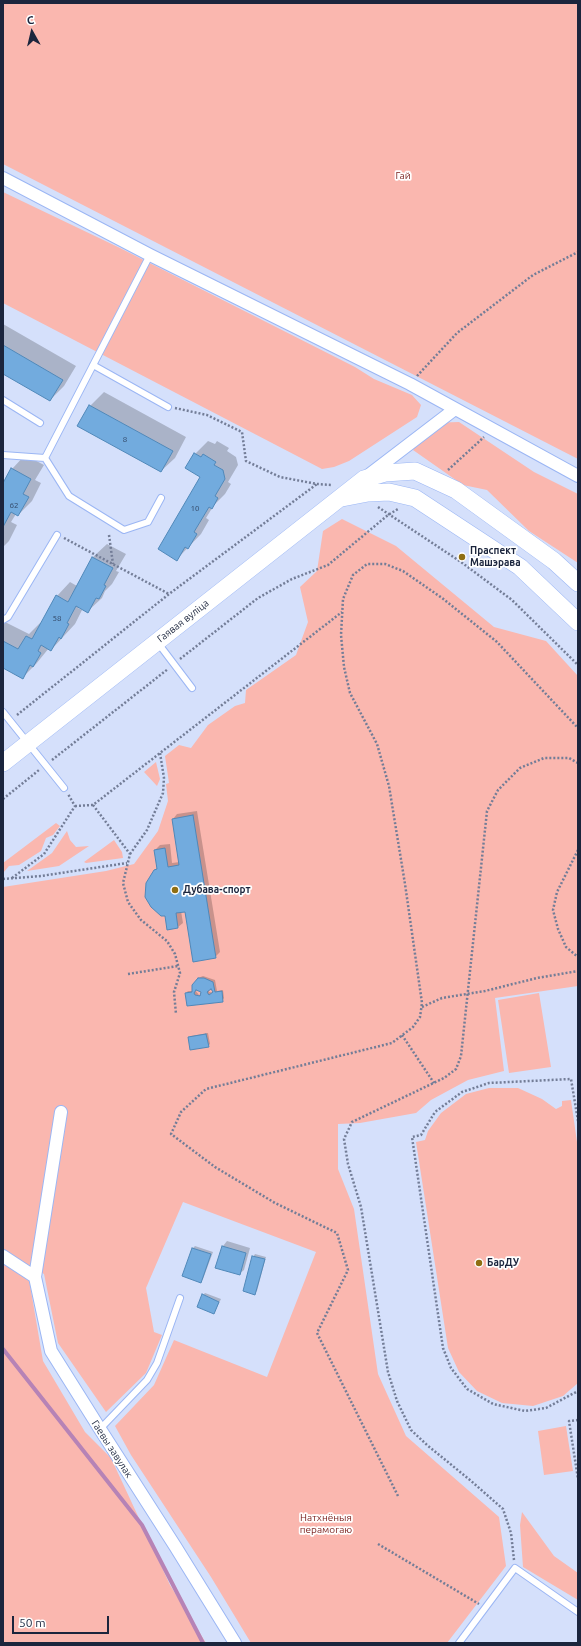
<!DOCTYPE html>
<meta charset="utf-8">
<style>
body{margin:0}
#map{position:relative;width:581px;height:1646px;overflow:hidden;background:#d5e0fb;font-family:Ubuntu,sans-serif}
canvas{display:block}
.frame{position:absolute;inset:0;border:4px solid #1b253d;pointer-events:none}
.north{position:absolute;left:12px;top:12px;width:40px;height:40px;-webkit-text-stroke:3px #fff;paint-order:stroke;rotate:352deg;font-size:11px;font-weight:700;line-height:16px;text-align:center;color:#1b253d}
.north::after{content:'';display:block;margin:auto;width:14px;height:18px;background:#1b253d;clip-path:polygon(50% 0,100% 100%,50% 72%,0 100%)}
.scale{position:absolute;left:12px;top:1616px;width:97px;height:18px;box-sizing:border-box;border:2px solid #1b253d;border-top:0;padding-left:5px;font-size:12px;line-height:14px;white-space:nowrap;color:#1b253d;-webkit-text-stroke:3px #fff;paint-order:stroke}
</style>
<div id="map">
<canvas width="581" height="1646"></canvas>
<div class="frame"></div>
<div class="north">С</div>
<div class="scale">50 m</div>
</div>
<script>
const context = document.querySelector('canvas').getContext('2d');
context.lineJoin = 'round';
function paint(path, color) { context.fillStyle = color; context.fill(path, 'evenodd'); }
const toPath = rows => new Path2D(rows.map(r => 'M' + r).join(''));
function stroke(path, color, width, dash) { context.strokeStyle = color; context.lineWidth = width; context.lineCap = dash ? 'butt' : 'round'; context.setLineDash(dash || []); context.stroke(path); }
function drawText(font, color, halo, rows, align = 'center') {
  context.font = font + ' Ubuntu,sans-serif'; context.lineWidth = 3.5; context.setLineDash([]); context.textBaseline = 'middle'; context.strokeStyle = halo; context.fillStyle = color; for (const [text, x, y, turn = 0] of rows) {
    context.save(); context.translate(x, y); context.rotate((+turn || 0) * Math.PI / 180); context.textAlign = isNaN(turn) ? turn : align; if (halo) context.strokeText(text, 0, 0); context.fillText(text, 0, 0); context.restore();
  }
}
paint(toPath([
 [3,3,578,3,578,459,3,164],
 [3,192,120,248,355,367,374,379,412,395,421,405,417,417,349,461,334,467,322,469,3,303],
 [459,422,534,472,578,494,578,563,529,531,487,490,463,485,413,450,428,423],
 [342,519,396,546,494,627,546,641,578,676,578,986,495,998,504,1071,468,1080,431,1100,416,1113,360,1123,338,1124,338,1169,354,1209,378,1374,406,1436,499,1517,506,1566,447,1643,251,1643,211,1577,131,1455,115,1426,154,1385,174,1340,267,1377,316,1252,183,1202,146,1288,154,1332,162,1335,146,1373,106,1412,58,1343,44,1274,29,1266,29,1279,43,1361,85,1432,111,1458,170,1585,206,1643,3,1643,3,887,106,871,134,864,158,831,168,801,166,784,169,783,165,756,179,745,191,748,208,725,235,706,245,703,246,690,296,655,308,622,300,587,317,571,323,531],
 [156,762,160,779,157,786,144,772],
 [56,823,60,826,53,835,46,838,41,851,19,865,9,866,3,873,3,863],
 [67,831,70,840,76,847,89,846,59,866,27,871,52,853],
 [114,840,122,852,123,858,86,863,84,862],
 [539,993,551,1067,509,1073,498,1000],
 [489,1088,518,1088,542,1099,556,1109,562,1106,562,1101,571,1100,578,1149,578,1383,563,1396,533,1406,502,1403,477,1391,459,1372,448,1348,416,1142,425,1140,428,1131,441,1113,466,1094],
 [566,1426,573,1471,544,1475,538,1431],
 [522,1512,554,1556,578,1573,578,1600,523,1567,520,1525]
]), '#fab7af');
paint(toPath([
 [3,324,76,366,64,386,50,400,3,373],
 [104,392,186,437,175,458,161,471,90,406],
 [208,441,215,444,217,441,229,448,227,451,236,457,238,465,228,482,231,484,225,494,214,505,206,518,209,520,201,534,177,559,201,476,195,454],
 [25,455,44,465,35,480,41,483,32,501,18,515,16,514,11,522,17,525,9,541,3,547,3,485,12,469],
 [107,544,126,554,116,571,119,572,112,584,105,591,102,598,88,611,79,606,78,608,82,610,75,624,51,650,49,648,36,664,23,677,3,666,3,621,29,634,40,623,41,624,57,596,70,582,77,586,93,557],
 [197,811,220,952,215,957,186,910,181,911,183,923,178,927,155,870,158,867,155,850,160,845,170,844,172,863,180,862,173,819,177,814],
 [203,976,215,980,217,991,223,990,224,998,222,1001,186,993,188,991,193,991,198,978],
 [209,988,212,988,215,993,209,992],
 [199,989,203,995,199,995,195,990],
 [208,1033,210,1044,208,1046,189,1038,191,1036],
 [227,1241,250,1248,244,1270,239,1274,216,1267,223,1246],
 [195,1246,213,1252,203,1279,201,1281,193,1248],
 [255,1254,266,1257,257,1291,255,1293,253,1257],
 [205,1293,221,1299,214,1313,203,1295]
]), '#0003');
stroke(toPath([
 [3,1349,142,1525,203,1643]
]), '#b683b6', 4);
const building = toPath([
 [3,345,63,380,50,401,3,374,3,345],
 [89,405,173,451,161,472,77,426,89,405],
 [194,453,201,457,203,454,216,462,214,465,223,470,225,479,215,496,218,498,212,509,209,507,194,532,197,534,188,549,185,547,177,561,158,549,200,477,185,468,194,453],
 [11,468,31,479,23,494,29,497,18,516,11,512,3,527,3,483,11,468],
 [92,557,113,568,104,585,106,586,99,599,96,598,88,613,76,606,67,623,69,624,61,639,59,637,51,651,41,645,38,651,41,653,33,667,30,665,23,679,3,668,3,641,18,649,26,636,32,639,56,595,68,602,92,557],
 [193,815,216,958,193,962,185,912,176,913,178,928,167,930,165,916,161,916,151,907,145,897,146,883,154,870,157,869,154,850,165,848,168,867,179,865,172,819,193,815],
 [198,978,204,978,213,982,215,992,222,991,223,1002,187,1006,185,993,192,992,192,985,198,978],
 [211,989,213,992,209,995,207,992,211,989],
 [196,990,201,992,200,996,195,995,194,993,196,990],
 [206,1034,209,1047,190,1050,188,1037,206,1034],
 [222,1246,246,1253,240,1275,215,1268,222,1246],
 [192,1248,211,1254,201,1283,182,1276,192,1248],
 [252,1256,265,1259,255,1295,243,1291,252,1256],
 [202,1294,219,1302,214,1314,197,1307,202,1294]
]);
paint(building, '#72abde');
stroke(building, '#5088b9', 1);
const lane = toPath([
 [93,365,168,407],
 [3,400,40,423],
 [3,455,45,458,69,496,124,530,148,522,161,498],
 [45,458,150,255],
 [3,620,8,617,57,535],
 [158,643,192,688],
 [3,712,64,788],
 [100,1429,147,1380,157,1363,180,1298],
 [459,1643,515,1568,578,1612]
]);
const street = toPath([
 [3,178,150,255,410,384,578,476],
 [370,474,455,409],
 [3,1256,35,1277,51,1351,100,1429,175,1546,235,1643],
 [35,1277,61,1112]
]);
const secondary = toPath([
 [342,498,368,493,389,492,415,498,520,567,578,622],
 [3,763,364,479,385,473,415,471,456,490,554,561,578,583]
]);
stroke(lane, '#9bb6f4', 8);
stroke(street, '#9bb6f4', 14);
stroke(secondary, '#9bb6f4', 18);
stroke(toPath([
 [417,376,457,333,533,275,578,252],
 [175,408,207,415,242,432,246,461,280,477,317,484,332,485],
 [448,470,484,437],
 [378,507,461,562,512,600,578,665],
 [109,535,113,564],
 [64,538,169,594],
 [180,659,258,598,292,579,328,565,388,515,398,509],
 [17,715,169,594,317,484],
 [52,760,168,669],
 [3,799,39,770],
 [93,805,130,854,123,883,128,902,141,920,167,941,175,954,180,973,174,992,176,1014],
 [75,806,93,805,342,612],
 [578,850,557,892,553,910,558,929,566,947,578,957],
 [130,854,147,830,163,793,164,778,160,753],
 [12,878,44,854,75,806,68,794],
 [3,879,41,876,127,863],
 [128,974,178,966],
 [422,1007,442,998,485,991,537,978,578,971],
 [402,1035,434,1083],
 [578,1121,571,1079,489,1083,462,1092,435,1112,421,1135,412,1137,443,1348,451,1368,467,1389,493,1404,525,1411,546,1408,578,1391],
 [578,1420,569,1421,578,1479],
 [398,1496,317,1333,348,1270,337,1233,275,1203,215,1167,171,1134,181,1112,206,1089,392,1043,413,1027,420,1017,422,1003,405,884,389,786,377,744,350,693,344,667,341,635,343,599,353,575,367,564,385,564,403,571,442,598,497,642,578,728],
 [378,1544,479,1604],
 [514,1560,511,1533,503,1509,470,1480,427,1445,411,1430,397,1401,388,1372,361,1207,348,1164,344,1139,352,1122,444,1078,456,1069,461,1056,487,811,498,790,520,768,544,758,569,758,578,763]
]), '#737d97', 2.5, [2, 2]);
stroke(lane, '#fff', 6);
stroke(street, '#fff', 12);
stroke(secondary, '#fff', 17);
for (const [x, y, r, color] of [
 [462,557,4,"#8f6e12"],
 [175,890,4,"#8f6e12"],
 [479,1263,4,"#8f6e12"]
]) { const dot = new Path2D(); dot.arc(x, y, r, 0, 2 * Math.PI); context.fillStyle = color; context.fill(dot); stroke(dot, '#fff', 1.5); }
drawText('8px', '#314665', null, [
 ["8",125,439],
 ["62",14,505],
 ["10",195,508],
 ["58",57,618]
]);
drawText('10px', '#7a211e', '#fff', [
 ["Гай",403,176],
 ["Натхнёныя",326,1518],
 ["перамогаю",326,1530]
]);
drawText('bold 10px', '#1b253d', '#fff', [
 ["Праспект",470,551],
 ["Машэрава",470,563],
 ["Дубава-спорт",183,890],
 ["БарДУ",487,1263]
], 'left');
drawText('10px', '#1b253d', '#fff', [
 ["Гаявая вуліца",183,621,-38],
 ["Гаевы завулак",112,1449,57]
]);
</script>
